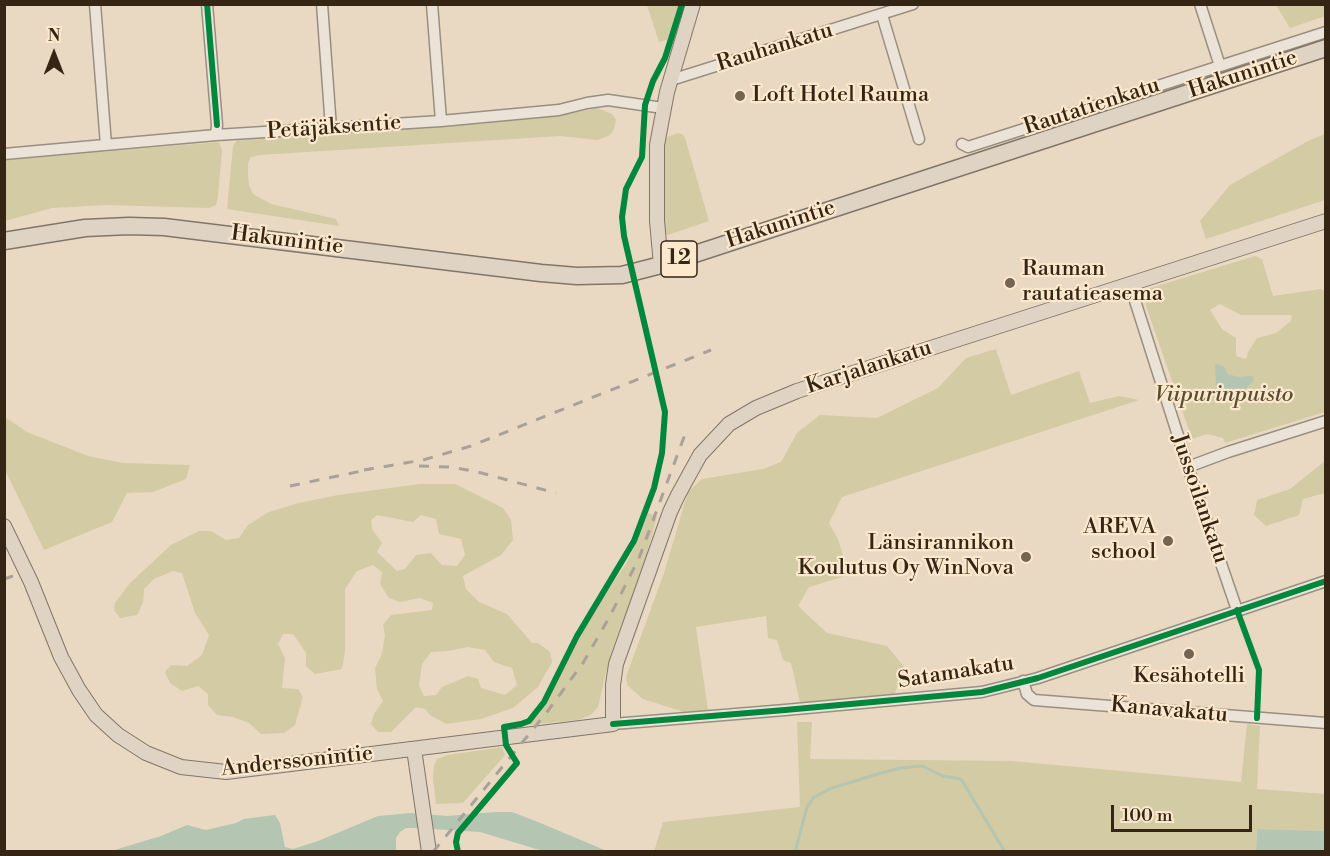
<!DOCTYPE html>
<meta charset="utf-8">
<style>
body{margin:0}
#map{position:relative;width:1330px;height:856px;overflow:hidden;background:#e9d9c2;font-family:"Libre Bodoni",serif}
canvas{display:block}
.frame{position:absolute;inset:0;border:6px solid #352515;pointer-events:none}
.north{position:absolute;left:24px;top:24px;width:60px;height:60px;-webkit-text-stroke:4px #fbe8cd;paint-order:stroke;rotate:0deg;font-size:16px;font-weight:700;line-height:24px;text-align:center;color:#352515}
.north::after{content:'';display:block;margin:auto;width:21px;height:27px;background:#352515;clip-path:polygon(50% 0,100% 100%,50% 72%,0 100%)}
.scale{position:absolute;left:1111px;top:805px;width:141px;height:27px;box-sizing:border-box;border:3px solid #352515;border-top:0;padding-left:8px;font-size:18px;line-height:21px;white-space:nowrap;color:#352515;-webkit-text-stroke:4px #fbe8cd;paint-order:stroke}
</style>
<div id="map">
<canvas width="1330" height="856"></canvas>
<div class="frame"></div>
<div class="north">N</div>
<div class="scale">100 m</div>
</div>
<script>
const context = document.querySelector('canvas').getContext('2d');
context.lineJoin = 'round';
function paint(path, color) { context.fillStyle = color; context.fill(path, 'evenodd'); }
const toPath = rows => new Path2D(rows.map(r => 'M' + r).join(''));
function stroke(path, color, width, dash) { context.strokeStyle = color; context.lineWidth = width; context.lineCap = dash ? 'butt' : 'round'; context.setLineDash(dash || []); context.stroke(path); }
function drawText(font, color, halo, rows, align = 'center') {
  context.font = font + ' "Libre Bodoni",serif'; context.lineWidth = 4.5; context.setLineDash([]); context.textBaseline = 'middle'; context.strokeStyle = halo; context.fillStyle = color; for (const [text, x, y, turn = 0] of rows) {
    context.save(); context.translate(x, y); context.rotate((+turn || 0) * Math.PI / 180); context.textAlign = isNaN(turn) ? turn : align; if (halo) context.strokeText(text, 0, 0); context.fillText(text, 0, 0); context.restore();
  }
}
paint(toPath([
 [647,5,679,5,667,40,659,42],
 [1276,5,1325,5,1325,16,1290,28],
 [597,108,612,114,616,120,614,129,610,135,598,140,560,136,260,155,251,157,248,163,248,173,249,185,253,194,271,204,336,219,339,226,227,209,233,146,237,140,478,124,558,116],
 [678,133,682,134,685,138,709,221,668,235,664,234,662,150,667,137],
 [1325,134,1325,200,1206,239,1200,221,1230,185,1308,141],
 [219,142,222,150,218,196,216,205,209,208,106,205,52,208,5,221,5,160],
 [1255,256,1262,259,1273,296,1321,289,1326,292,1325,412,1225,443,1223,438,1207,434,1192,439,1141,291],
 [1220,304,1241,315,1292,315,1291,321,1276,333,1257,338,1248,352,1246,359,1236,356,1236,338,1222,329,1210,310],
 [996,349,1011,395,1079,371,1090,403,1119,396,1139,400,842,497,829,523,838,539,849,575,809,587,798,606,827,633,887,646,905,668,894,695,800,703,791,663,783,660,777,640,768,638,766,616,696,627,708,710,684,712,643,699,627,685,626,677,664,573,688,492,702,479,763,469,781,462,797,433,820,415,877,418,938,388,966,358],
 [5,417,27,432,88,456,123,463,190,465,186,479,153,492,127,493,112,522,44,550,5,470],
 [1325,461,1325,493,1303,499,1299,515,1266,526,1254,515,1257,500,1290,489],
 [420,484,455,484,503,508,511,520,513,540,501,555,463,576,466,589,479,602,507,614,532,643,538,643,550,652,552,662,538,687,513,708,481,719,446,724,430,715,425,709,416,707,391,732,378,732,371,724,374,714,383,701,377,689,375,668,382,654,385,635,383,625,391,615,432,610,433,603,420,598,400,602,389,598,380,584,382,572,373,565,357,571,345,589,345,651,342,669,315,674,306,666,306,653,293,634,283,634,278,644,285,658,282,688,298,689,303,697,295,725,284,733,261,734,249,723,233,717,217,715,208,705,208,694,198,686,182,691,170,683,165,672,171,665,187,666,202,655,209,635,195,613,182,573,173,571,154,579,144,589,143,603,137,615,120,618,114,610,115,603,130,583,171,545,199,531,211,531,226,540,239,538,248,525,269,512,299,503,338,495],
 [377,515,413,522,421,515,436,519,439,534,461,539,465,555,457,566,442,565,431,553,416,555,405,569,397,571,377,552,382,543,372,529,371,520],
 [468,647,485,650,494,662,512,668,517,685,505,695,481,688,478,679,468,676,442,687,436,695,424,696,419,686,422,664,431,652,448,651],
 [648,513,657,516,644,564,610,655,598,707,591,715,578,720,528,725,540,713,594,610,626,564,637,542],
 [797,722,812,722,810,759,1012,761,1241,782,1247,724,1260,726,1257,789,1325,794,1325,831,1257,829,1256,851,654,852,663,822,800,807],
 [502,747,505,755,463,803,436,804,433,779,434,766,437,759,448,755]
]), '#d3cba3');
paint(toPath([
 [1217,364,1224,367,1228,374,1238,377,1251,376,1254,378,1253,381,1239,395,1230,399,1225,398,1216,388,1215,365],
 [495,812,512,812,538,822,607,851,543,851,480,832,416,828,406,828,400,832,396,838,396,851,391,850,390,852,108,852,161,836,187,825,206,830,236,823,244,819,275,815,280,823,285,847,293,849,318,841,378,816,411,813,447,816],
 [1257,829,1325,831,1325,851,1256,851]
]), '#b4c5b1');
stroke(toPath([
 [795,852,807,807,814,797,832,788,878,774,900,768,922,766,943,776,961,779,1005,852]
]), '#b4c5b1', 3);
const minor = toPath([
 [95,4,106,145],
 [207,4,217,125,216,135],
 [322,4,331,128],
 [432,4,441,121],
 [1200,4,1220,66],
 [882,15,919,139],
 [671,80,913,4],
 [962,144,968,147,1326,32],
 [4,154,216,135,441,121,559,110,587,103,608,100,663,108],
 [1130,285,1188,467,1237,610],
 [1188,467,1228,452,1326,421],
 [1023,681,1027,694,1034,700,1326,723],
 [613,724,785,710,982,692,1038,678,1326,581]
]);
const major = toPath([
 [661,265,657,221,657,145,667,92,693,4],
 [4,526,31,582,61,657,79,690,96,715,118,735,146,753,181,767,226,772,613,724,613,685,616,664,670,512,678,495,700,455,729,424,756,408,797,391,1326,221],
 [414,749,429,852]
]);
const highway = toPath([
 [4,241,85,228,129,226,164,227,541,273,577,276,622,275,661,265,1326,48]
]);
stroke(minor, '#998f80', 13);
stroke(major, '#807668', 16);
stroke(highway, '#807668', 19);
stroke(minor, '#ece3d8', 10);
stroke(major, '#dfd3c3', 14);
stroke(highway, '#dfd3c3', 16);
stroke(toPath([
 [419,466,449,467,474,471,556,493],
 [364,470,423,460,471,446,711,350],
 [290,486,371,469],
 [4,579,13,576],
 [433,852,547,712,583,663,610,616,639,558,687,429]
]), '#aaa298', 3, [10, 10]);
stroke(toPath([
 [207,4,217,125],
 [1237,610,1259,670,1257,718],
 [613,724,785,710,982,692,1038,678,1326,581],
 [458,852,456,842,458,833,517,763,506,745,504,727,521,724,529,721,544,702,577,636,634,541,654,488,662,453,665,412,624,236,622,217,626,189,642,157,645,105,653,81,665,58,682,4]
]), '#00873e', 6);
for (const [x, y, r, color] of [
 [740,96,6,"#746452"],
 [1010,283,6,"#746452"],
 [1168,541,6,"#746452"],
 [1026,557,6,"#746452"],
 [1189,654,6,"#746452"]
]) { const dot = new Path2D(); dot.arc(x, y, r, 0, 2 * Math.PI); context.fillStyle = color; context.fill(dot); stroke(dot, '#fbe8cd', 2); }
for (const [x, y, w] of [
 [679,259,36]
]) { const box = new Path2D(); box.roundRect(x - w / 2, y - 18, w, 36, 4.5); context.fillStyle = '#fbe8cd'; context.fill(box); stroke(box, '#352515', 1.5); }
drawText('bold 21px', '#352515', null, [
 ["12",679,259]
]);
drawText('22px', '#352515', '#fbe8cd', [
 ["Rauhankatu",775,48,-17],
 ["Hakunintie",1243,75,-18],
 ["Rautatienkatu",1092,107,-18],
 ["Petäjäksentie",334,128,-4],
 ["Hakunintie",781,225,-18],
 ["Hakunintie",287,241,7],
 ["Karjalankatu",869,368,-18],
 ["Jussoilankatu",1199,499,71],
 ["Satamakatu",956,673,-9],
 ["Kanavakatu",1169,711,5],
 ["Anderssonintie",297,762,-6]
]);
drawText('22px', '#352515', '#fbe8cd', [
 ["Loft Hotel Rauma",752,96],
 ["Rauman",1022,270],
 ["rautatieasema",1022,295],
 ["AREVA",1156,528,"right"],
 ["school",1156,553,"right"],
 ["Länsirannikon",1014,544,"right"],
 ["Koulutus Oy WinNova",1014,569,"right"],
 ["Kesähotelli",1189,677,"center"]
], 'left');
drawText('italic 22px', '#584c32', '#fbe8cd', [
 ["Viipurinpuisto",1224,396]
]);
</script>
